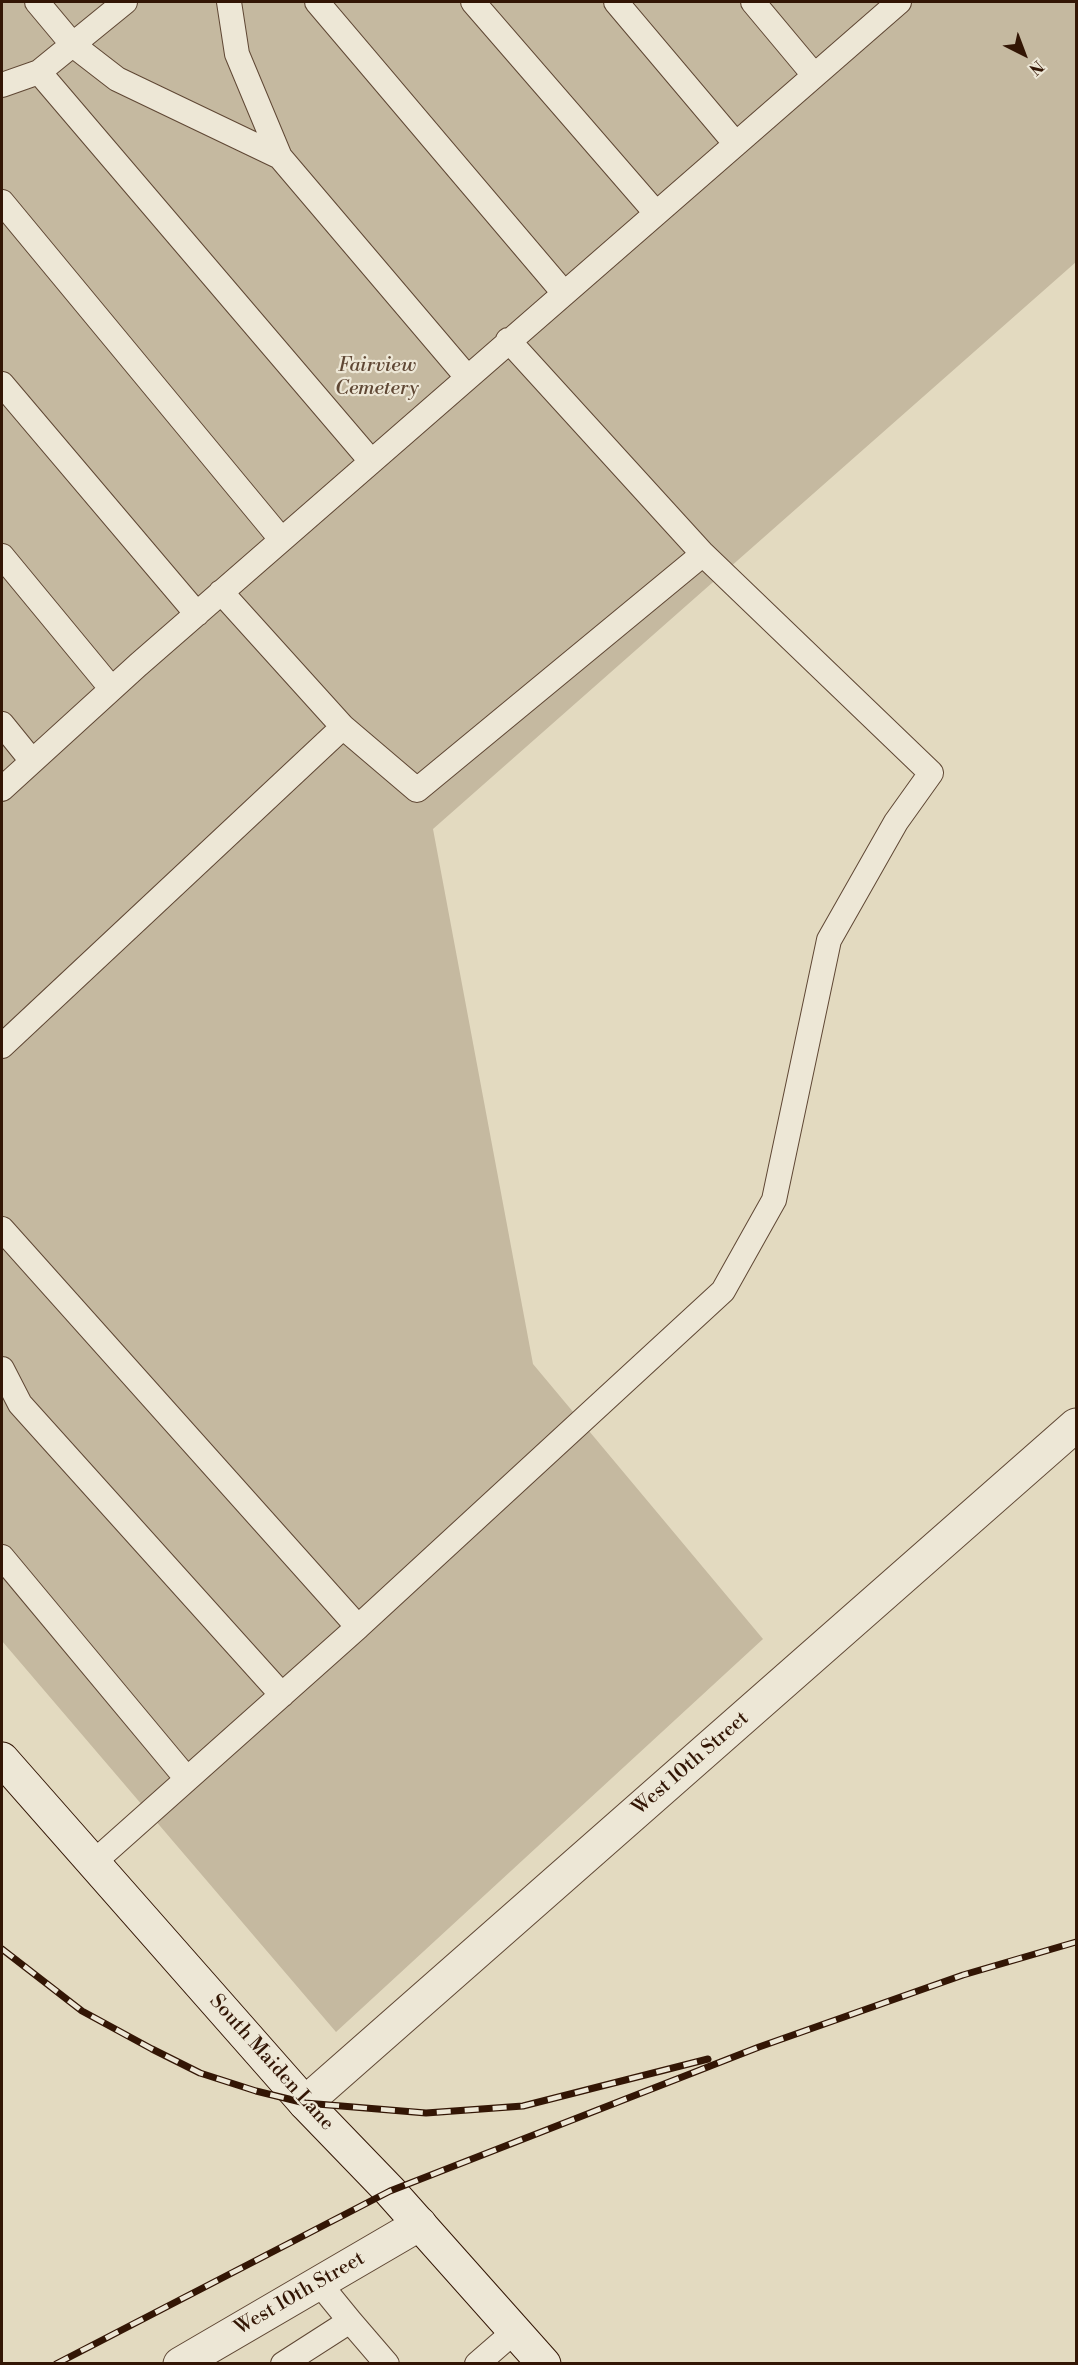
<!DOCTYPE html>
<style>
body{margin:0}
#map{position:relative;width:1078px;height:2365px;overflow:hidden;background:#e3dac0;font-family:"Libre Bodoni",serif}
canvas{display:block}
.frame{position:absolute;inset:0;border:3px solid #331605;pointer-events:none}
.north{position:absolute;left:994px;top:24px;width:60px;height:60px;-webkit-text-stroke:4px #ede7d6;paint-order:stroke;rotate:138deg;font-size:16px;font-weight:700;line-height:24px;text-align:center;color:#331605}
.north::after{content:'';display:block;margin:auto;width:21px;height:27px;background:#331605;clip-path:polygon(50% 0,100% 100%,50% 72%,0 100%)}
</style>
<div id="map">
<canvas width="1078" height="2365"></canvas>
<div class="frame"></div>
<div class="north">N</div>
</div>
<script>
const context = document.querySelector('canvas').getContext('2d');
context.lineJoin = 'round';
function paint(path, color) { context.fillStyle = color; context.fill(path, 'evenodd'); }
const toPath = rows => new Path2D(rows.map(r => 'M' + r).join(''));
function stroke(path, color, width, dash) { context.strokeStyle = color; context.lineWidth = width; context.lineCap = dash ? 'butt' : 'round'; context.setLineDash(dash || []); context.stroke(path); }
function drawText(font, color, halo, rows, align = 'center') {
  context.font = font + ' "Libre Bodoni",serif'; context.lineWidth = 4.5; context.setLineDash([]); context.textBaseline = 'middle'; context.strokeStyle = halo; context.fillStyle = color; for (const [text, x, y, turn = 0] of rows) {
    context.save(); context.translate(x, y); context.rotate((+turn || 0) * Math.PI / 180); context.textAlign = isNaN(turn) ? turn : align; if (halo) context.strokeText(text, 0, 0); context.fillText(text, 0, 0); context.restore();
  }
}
paint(toPath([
 [2,2,1076,2,1076,262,433,829,533,1364,763,1639,336,2032,2,1641]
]), '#c5b9a0');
const lane = toPath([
 [37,2,73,45,117,79,280,157,467,377],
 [229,2,237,54,280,157],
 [317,2,564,293],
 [473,2,656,213],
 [616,2,735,143],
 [753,2,814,75],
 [39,72,371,461],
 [2,85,39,72,125,2],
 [2,202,281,539],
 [2,384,197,614],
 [2,556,111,688],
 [221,592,343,727,417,790,703,554,508,340],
 [2,724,32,761],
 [2,789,138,665,899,2],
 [2,1046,343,727],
 [2,1229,358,1627,93,1863],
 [2,1369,20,1404,282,1695],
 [2,1557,187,1779],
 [358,1627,723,1291,774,1200,829,940,896,822,931,773,703,554],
 [319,2283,350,2321],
 [283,2364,350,2321,387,2364],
 [477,2364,515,2331]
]);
const street = toPath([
 [305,2103,1076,1425],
 [180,2364,420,2224]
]);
const secondary = toPath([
 [2,1759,305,2103,390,2191,544,2364]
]);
stroke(lane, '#5f4734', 26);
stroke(street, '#5f4734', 35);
stroke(secondary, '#331605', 35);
stroke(lane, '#ede7d6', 24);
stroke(street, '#ede7d6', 33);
stroke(secondary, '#ede7d6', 33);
const rail = toPath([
 [2,1949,82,2011,152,2049,200,2073,256,2091,305,2103,426,2113,523,2106,708,2059],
 [56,2364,390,2191,759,2047,963,1975,1076,1942]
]);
stroke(rail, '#331605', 7);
stroke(rail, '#ede7d6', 4.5, [14]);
drawText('italic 20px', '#5f4734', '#ede7d6', [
 ["Fairview",377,366],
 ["Cemetery",377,389]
]);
drawText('20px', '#331605', '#ede7d6', [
 ["West 10th Street",691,1764,-41],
 ["South Maiden Lane",271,2063,48],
 ["West 10th Street",300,2294,-30]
]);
</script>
